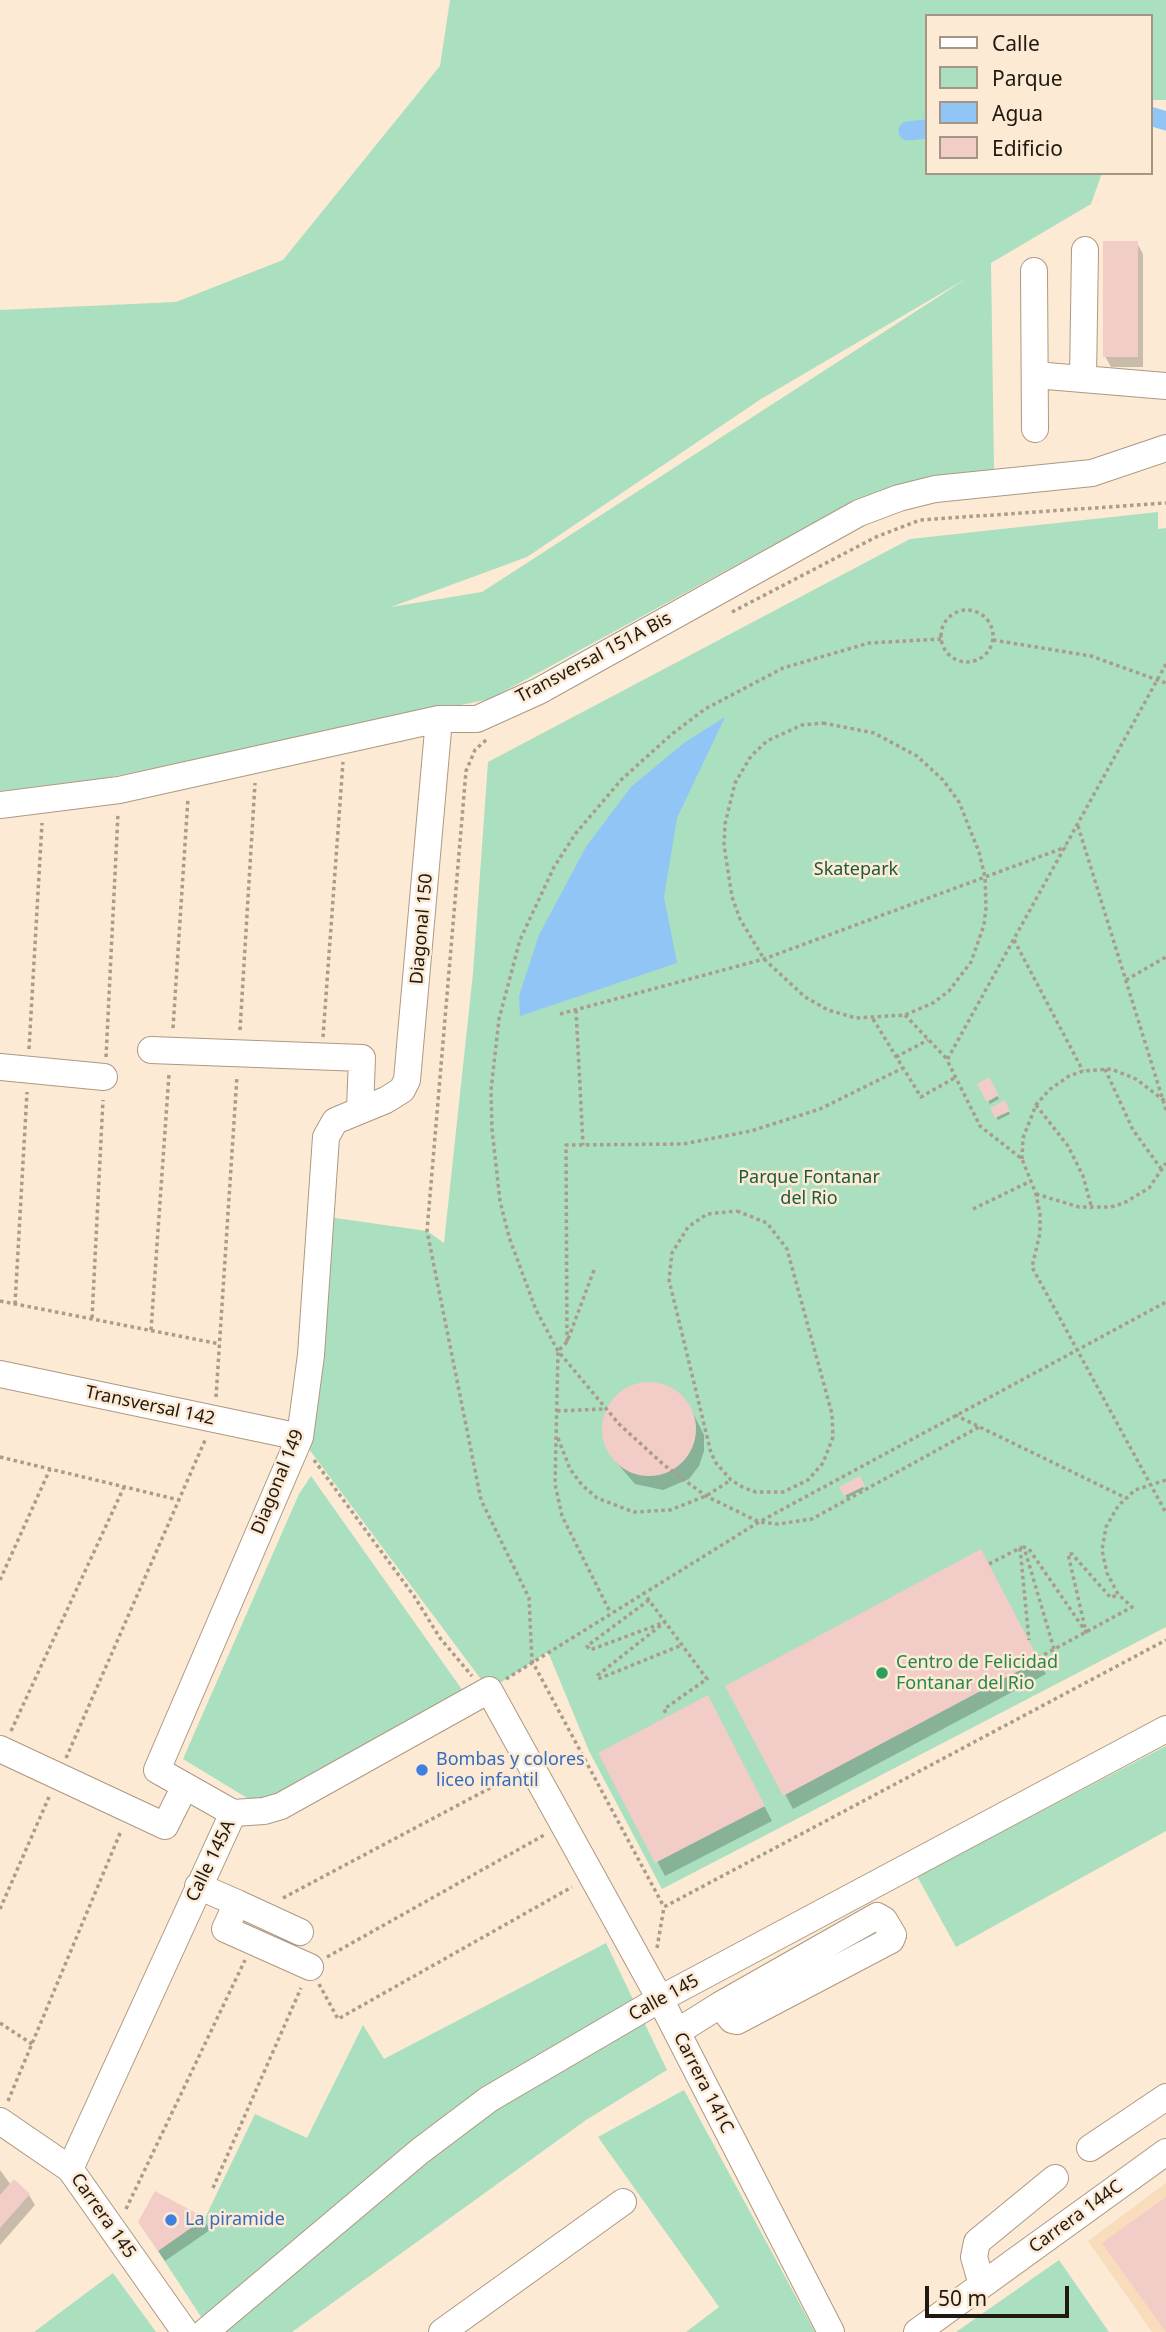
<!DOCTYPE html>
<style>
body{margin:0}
#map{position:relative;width:1166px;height:2332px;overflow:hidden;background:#fcead4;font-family:"Noto Sans",sans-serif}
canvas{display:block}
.legend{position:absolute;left:925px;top:14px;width:228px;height:161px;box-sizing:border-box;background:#fcead4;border:2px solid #a49686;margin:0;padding:9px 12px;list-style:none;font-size:21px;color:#211910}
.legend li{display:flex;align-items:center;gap:14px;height:35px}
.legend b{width:35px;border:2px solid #a49686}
.scale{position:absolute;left:925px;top:2286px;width:144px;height:32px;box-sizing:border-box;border:4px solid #211910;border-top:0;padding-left:9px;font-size:21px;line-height:24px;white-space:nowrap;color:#211910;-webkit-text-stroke:5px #fcead4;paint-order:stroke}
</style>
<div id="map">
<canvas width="1166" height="2332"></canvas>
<ul class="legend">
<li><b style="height:9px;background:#fff"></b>Calle</li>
<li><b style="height:19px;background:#aadfbf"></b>Parque</li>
<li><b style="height:19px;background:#91c5f6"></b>Agua</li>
<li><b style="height:19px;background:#f2ccc6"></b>Edificio</li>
</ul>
<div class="scale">50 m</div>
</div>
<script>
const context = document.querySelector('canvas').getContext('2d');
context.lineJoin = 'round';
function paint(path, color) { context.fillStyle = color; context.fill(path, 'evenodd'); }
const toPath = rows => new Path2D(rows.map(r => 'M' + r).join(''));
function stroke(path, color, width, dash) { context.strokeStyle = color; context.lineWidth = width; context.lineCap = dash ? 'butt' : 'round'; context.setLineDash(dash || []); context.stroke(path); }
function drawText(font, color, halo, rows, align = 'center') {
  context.font = font + ' "Noto Sans",sans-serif'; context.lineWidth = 5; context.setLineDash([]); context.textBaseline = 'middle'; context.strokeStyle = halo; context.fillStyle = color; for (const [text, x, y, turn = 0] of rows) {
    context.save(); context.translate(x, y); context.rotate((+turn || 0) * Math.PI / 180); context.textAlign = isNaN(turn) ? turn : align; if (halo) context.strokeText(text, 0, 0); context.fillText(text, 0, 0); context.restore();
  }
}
paint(toPath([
 [1166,2183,1166,2332,1152,2332,1088,2241]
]), '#f8dcbb');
paint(toPath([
 [450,0,1166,0,1166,100,1150,100,1150,16,926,16,926,173,1102,173,1091,204,991,263,994,469,854,501,490,699,106,778,0,791,0,310,176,302,283,260,440,66],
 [969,277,482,592,391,607,527,557,761,399],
 [1158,512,1158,529,1166,528,1166,1627,662,1889,589,1751,548,1652,489,1690,300,1437,321,1216,427,1231,444,1243,473,973,488,762,910,539],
 [311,1476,463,1691,257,1804,183,1759,299,1494],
 [1166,1746,1166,1831,956,1947,917,1876],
 [606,1943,667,2070,586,2120,292,2332,211,2332,158,2251,205,2218,255,2114,307,2138,363,2025,384,2059],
 [684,2090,815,2332,686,2332,719,2307,598,2137],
 [1059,2260,1109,2332,956,2332],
 [113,2273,156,2332,34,2332]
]), '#aadfbf');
paint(toPath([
 [725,717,677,818,664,897,677,963,520,1016,519,996,539,935,586,847,631,787,684,743]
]), '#91c5f6');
paint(toPath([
 [1137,243,1143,254,1143,367,1111,367,1105,356],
 [988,1080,999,1099,990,1104,979,1085],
 [1004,1103,1010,1114,998,1120,992,1109],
 [649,1383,665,1386,678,1393,689,1405,704,1435,704,1451,699,1466,689,1479,663,1490,635,1484,616,1462,604,1433,611,1404,634,1386],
 [859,1479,864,1489,847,1498,841,1487],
 [989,1566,1046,1674,793,1809,728,1687],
 [715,1712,772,1821,665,1876,600,1753],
 [0,2170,11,2185,29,2195,35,2205,0,2245],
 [155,2193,204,2220,210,2230,165,2261,146,2233]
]), '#0003');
stroke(toPath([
 [1150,116,1166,121],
 [908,131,926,129]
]), '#91c5f6', 19);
paint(toPath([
 [1103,241,1138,241,1138,357,1103,357],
 [989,1077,999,1095,987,1102,977,1084],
 [1005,1100,1010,1111,995,1118,990,1108],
 '602 1429a47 47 0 1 1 94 0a47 47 0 1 1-94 0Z',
 [860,1476,865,1486,844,1496,839,1487],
 [981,1549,1039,1660,783,1796,725,1686],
 [708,1695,765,1806,655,1863,598,1753],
 [14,2179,30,2194,0,2228,0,2195],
 [155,2191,205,2218,158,2251,138,2222],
 [1166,2197,1166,2332,1102,2243]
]), '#f2ccc6');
const minor = toPath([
 [1034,271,1035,429],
 [1035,375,1166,386],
 [1083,378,1085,250],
 [439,719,407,1080,402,1090,386,1100,335,1121,326,1137,311,1355,300,1437,157,1770,233,1813,264,1811,281,1806,489,1690,660,1999,831,2332],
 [0,805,119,790,439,719,477,719,539,691,859,513,899,498,935,489,1092,473,1166,448],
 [151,1050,362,1058,360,1109],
 [0,1067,104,1077],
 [0,1374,300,1437],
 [0,1749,165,1826,185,1786],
 [198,1886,237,1903,225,1929,310,1967],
 [237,1903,300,1932],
 [677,2032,720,2005,877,1916,884,1920,893,1935,891,1940,737,2021,732,2020,720,2005],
 [0,2121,70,2169,185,2332],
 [1090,2148,1166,2097],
 [70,2169,233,1813],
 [982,2285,974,2257,977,2242,1055,2178],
 [205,2332,420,2151,489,2099,660,1999,1166,1729],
 [442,2332,623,2202],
 [917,2332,1166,2152]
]);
stroke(minor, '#ae9880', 28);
stroke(toPath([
 '941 636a26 26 0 1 1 52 0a26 26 0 1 1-52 0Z',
 [732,612,876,537,920,520,1166,503],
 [941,639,869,643,783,668,705,709,672,734,622,779,576,833,554,867,520,940,499,1019,491,1090,492,1129,500,1201,509,1237,536,1310,558,1351,619,1424,664,1465,706,1496,759,1522,778,1524,812,1519,979,1427],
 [993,640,1091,656,1166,683],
 [1166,664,947,1060,980,1126,1022,1159,1036,1194,1040,1214,1040,1233,1032,1267,1166,1513],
 [823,723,874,733,917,756,943,780,959,802,979,852,985,877,986,908,984,925,971,962,949,991,933,1003,905,1015,856,1018,828,1010,805,997,764,959,740,919,732,897,724,845,725,824,735,783,751,756,767,741,802,725,823,723],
 [486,740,475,750,466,771,427,1231,481,1500,529,1598,532,1661,664,1907],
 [1078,826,1166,1110],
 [1014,940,1083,1071],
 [1126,980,1166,957],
 [576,1010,583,1145],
 [560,1014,764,959,1066,847],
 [905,1015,947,1059],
 [873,1019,921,1097,956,1077],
 [173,1028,188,798],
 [240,1030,255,783],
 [323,1037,343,762],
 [29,1049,42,823],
 [106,1057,118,813],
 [896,1057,928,1040],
 [1105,1069,1133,1130,1162,1170],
 [1036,1105,1068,1146,1083,1176,1092,1209],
 [1022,1159,1023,1138,1036,1105,1049,1090,1069,1076,1083,1071,1111,1069,1136,1079,1166,1102],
 [1036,1194,1079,1207,1111,1207,1124,1203,1149,1188,1166,1163],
 [973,1209,1031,1181],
 [737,1211,767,1223,787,1249,832,1414,833,1437,823,1463,808,1480,783,1492,756,1492,744,1488,731,1480,716,1463,711,1453,669,1280,672,1253,688,1227,707,1214,737,1211],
 [594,1270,567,1342,558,1351,555,1484,562,1516,610,1612],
 [0,1301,220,1344],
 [15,1304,27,1092],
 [92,1318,103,1100],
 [151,1330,169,1074],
 [567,1342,566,1145,683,1144,751,1131,820,1109,903,1068],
 [216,1397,237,1076],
 [557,1411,604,1409],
 [955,1415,1126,1498],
 [558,1438,570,1469,582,1485,597,1498,634,1512,670,1510,706,1496,731,1480],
 [0,1457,179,1500],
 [314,1460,414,1596,440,1638,472,1676],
 [1020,1548,1029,1640],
 [989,1564,1022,1547],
 [0,1580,50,1469],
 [643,1592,707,1679,664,1709,667,1716],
 [649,1600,587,1646,590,1650,665,1622,598,1675,598,1679,682,1645],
 [1054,1649,1024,1547,1029,1549,1086,1632,1068,1554,1072,1554,1111,1598,1118,1594],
 [1038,1658,1132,1607,1118,1594,1107,1573,1102,1550,1106,1527,1118,1506,1135,1490,1166,1480],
 [506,1679,759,1522,1166,1302],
 [11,1731,124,1487],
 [66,1758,206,1438],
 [283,1898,511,1777],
 [0,1909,49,1797],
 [657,1948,664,1907,1166,1640],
 [327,1957,546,1834],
 [319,1984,338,2019,572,1887],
 [0,2023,32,2044],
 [8,2101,121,1831],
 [213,2188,301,1988],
 [126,2209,245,1960]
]), '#aa9c8b', 3.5, [3.5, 3.5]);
stroke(minor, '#fff', 26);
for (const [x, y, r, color] of [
 [882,1673,7,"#2e9e5b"],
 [422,1770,7,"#3f7fe0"],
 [171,2220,7,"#3f7fe0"]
]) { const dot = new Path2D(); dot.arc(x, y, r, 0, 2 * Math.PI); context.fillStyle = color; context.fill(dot); stroke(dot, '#fcead4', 2.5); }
drawText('18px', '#211910', '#fcead4', [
 ["Transversal 151A Bis",594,658,-28],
 ["Diagonal 150",422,929,-85],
 ["Transversal 142",150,1406,12],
 ["Diagonal 149",278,1482,-68],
 ["Calle 145A",211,1861,-64],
 ["Calle 145",664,1998,-29],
 ["Carrera 141C",703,2083,63],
 ["Carrera 145",103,2216,55],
 ["Carrera 144C",1076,2217,-36]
]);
drawText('18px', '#1a5b3b', '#fcead4', [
 ["Skatepark",856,870],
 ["Parque Fontanar",809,1178],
 ["del Rio",809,1199]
]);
drawText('18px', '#27864d', '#fcead4', [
 ["Centro de Felicidad",896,1663],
 ["Fontanar del Rio",896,1684]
], 'left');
drawText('18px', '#366cbe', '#fcead4', [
 ["Bombas y colores",436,1760],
 ["liceo infantil",436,1781],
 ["La piramide",185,2220]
], 'left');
</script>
